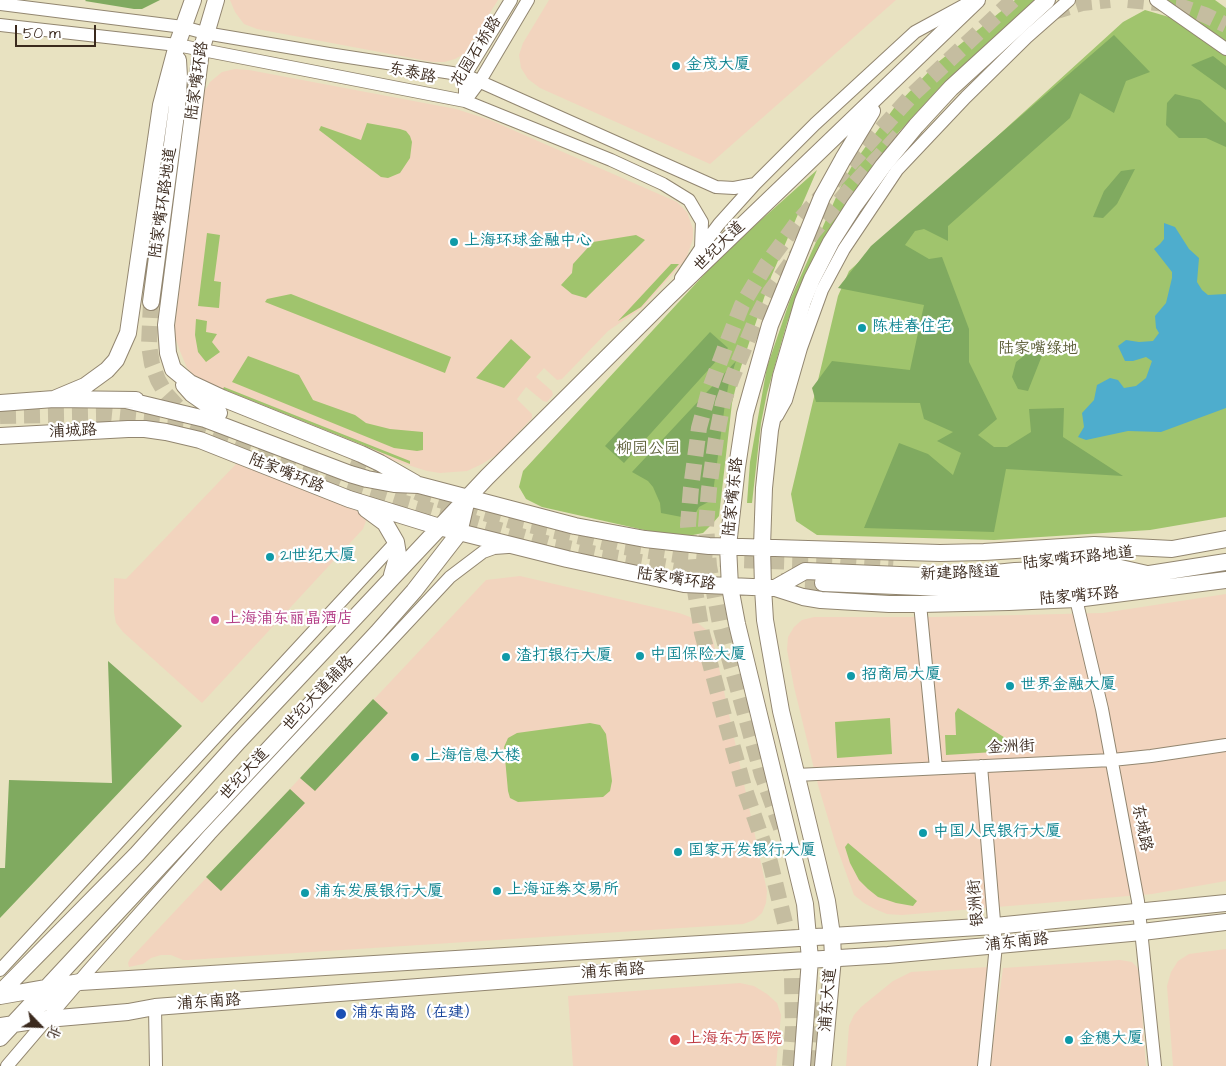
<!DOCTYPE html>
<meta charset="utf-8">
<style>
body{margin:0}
#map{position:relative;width:1226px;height:1066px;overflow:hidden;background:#e8e2c1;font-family:"Architects Daughter","LXGW WenKai TC",sans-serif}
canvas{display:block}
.north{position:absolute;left:15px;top:1001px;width:50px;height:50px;-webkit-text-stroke:4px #fff;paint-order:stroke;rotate:114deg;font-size:14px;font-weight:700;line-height:20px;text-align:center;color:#3b2a1e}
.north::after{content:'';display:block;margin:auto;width:18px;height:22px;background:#3b2a1e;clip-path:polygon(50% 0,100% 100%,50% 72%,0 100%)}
.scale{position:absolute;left:15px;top:25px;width:81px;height:22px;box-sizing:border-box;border:2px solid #3b2a1e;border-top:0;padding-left:6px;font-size:15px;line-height:18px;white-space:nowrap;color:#3b2a1e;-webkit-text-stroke:4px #fff;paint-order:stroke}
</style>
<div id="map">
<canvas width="1226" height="1066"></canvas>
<div class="north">北</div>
<div class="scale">50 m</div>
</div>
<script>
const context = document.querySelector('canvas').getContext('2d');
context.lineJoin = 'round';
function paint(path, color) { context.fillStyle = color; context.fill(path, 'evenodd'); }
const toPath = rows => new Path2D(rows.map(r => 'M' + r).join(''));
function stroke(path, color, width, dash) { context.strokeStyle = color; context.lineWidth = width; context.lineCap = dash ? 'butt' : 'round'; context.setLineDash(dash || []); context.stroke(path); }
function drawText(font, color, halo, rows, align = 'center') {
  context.font = font + ' "Architects Daughter","LXGW WenKai TC",sans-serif'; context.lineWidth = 4.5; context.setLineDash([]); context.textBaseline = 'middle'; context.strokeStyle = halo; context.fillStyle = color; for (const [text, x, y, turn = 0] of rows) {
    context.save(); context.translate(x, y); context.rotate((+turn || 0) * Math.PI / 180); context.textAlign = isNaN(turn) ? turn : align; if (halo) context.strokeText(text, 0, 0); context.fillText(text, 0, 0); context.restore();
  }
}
paint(toPath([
 [230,0,498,0,464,54,455,59,444,62,433,62,257,29,244,24,235,12],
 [549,0,896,0,710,164,540,88,528,79,521,68,519,55,523,43],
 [235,69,249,70,456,109,490,120,677,202,687,212,693,229,693,239,686,259,642,308,608,331,562,379,557,380,544,368,536,377,552,391,553,395,547,402,543,401,526,387,517,399,532,414,532,418,498,454,482,464,467,471,440,473,427,471,389,459,200,381,187,368,180,351,174,334,176,316,204,92,210,82,222,72],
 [238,462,362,513,366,521,363,529,202,703,123,632,116,623,114,612,114,578,126,579],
 [520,576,679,613,690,617,708,631,713,640,767,891,766,903,762,913,754,920,743,924,188,960,183,960,171,955,161,955,151,958,143,964,129,967,128,963,130,959,486,580],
 [1226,594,1226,881,1152,894,902,915,887,914,875,909,864,903,854,895,836,845,818,785,794,687,787,650,788,637,794,627,802,620,814,617,934,617,1103,613],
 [1226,949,1226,1066,1173,1066,1167,986,1171,972,1178,961,1189,954],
 [1120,960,1132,962,1137,967,1139,973,1146,1066,990,1066,1003,968],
 [988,967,978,1066,846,1066,849,1026,854,1015,861,1007,893,981,911,972],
 [740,983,754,986,767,994,777,1003,781,1015,776,1066,573,1066,568,996]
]), '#f2d4be');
paint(toPath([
 [1015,0,1036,0,941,86,898,133,872,169,799,291,787,323,767,393,761,423,752,503,747,503,750,462,767,367,790,300,842,184,853,164,894,108,937,63],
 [1167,0,1215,0,1226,8,1226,45,1174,8],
 [1145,10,1169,17,1226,54,1226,517,1150,530,994,540,817,535,796,521,791,494,838,296,849,271,1123,22],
 [367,123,400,129,406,131,410,136,412,142,410,158,400,173,388,178,381,177,319,130,321,126,361,140],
 [817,170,771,277,740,370,732,403,719,516,713,523,703,533,688,536,662,534,542,507,526,499,519,487,523,471,724,253],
 [207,233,220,235,214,281,221,282,219,308,198,306],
 [636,235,645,240,586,298,572,294,561,285,572,273,573,264,593,242],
 [671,264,679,264,641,307,618,321],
 [291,294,451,357,445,373,265,302,267,299],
 [196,319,207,321,206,332,217,334,212,342,220,352,206,362,198,352,195,335],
 [511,339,531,357,504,388,476,378],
 [248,356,299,375,313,400,355,415,366,423,390,429,423,432,423,450,417,451,394,448,232,382],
 [224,387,410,461,410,464,223,389],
 [958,708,1010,741,1010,751,946,755,945,735,956,735,955,713],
 [890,718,892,754,837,758,835,722],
 [590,723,600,725,606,734,612,781,610,791,603,797,518,802,510,798,508,791,504,747,508,738,517,733],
 [848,843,917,901,913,906,896,903,878,897,868,889,859,880,850,863,845,847]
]), '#a0c46d');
paint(toPath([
 [86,0,160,0,142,9,134,9,85,1],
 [1114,35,1150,72,1126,81,1114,113,1080,93,1070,118,948,226,948,241,924,229,915,231,905,245,929,259,942,257,969,329,969,362,997,419,978,435,994,447,1007,447,1031,432,1029,409,1064,408,1063,437,1123,476,1006,469,994,532,864,528,899,443,928,454,953,475,961,453,937,441,953,432,924,419,920,403,816,402,812,388,832,361,910,370,924,305,838,288,871,246],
 [1213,56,1226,66,1226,90,1191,65],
 [1175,94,1200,100,1226,123,1226,147,1206,138,1179,138,1166,125,1167,103],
 [1135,169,1117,204,1103,218,1093,217,1104,191,1121,171],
 [710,332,728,348,624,463,605,446],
 [1035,347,1043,353,1028,391,1018,389,1012,377,1016,362],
 [736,361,729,382,725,404,712,500,699,507,692,519,661,513,660,503,653,487,648,481,632,472],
 [108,661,182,726,0,918,0,868,5,868,9,780,112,783],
 [373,699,388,713,315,791,300,778],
 [290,789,305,803,221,891,206,877]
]), '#80aa60');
paint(toPath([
 [1164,223,1175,227,1189,249,1199,258,1197,282,1202,290,1208,295,1226,294,1226,408,1161,432,1128,431,1086,440,1078,437,1084,427,1082,413,1094,400,1097,385,1110,378,1118,380,1124,388,1136,386,1146,378,1152,361,1146,357,1133,361,1125,361,1118,346,1126,340,1139,342,1153,341,1159,333,1156,328,1155,316,1166,303,1172,278,1172,272,1154,249,1160,244,1164,239]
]), '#4eadcd');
stroke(toPath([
 [1128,0,1176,5,1205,15,1226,25],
 [1053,12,1082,3,1110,0],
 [151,302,149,345,152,364,158,380,166,394,187,417],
 [0,416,106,414,186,422,341,483,401,502,549,544,596,554,702,573],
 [350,464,429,497,512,521,625,547,676,555,736,560,838,563,893,567],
 [781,581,823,583],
 [781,828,762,775,721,629,709,566,706,526,709,489,716,439,723,403,732,378,757,317,770,292,814,231,856,182,901,133],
 [790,1066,793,1027,792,976,786,927,770,862,744,787,723,712,702,633,691,566,688,525,691,488,699,428,709,391,725,348,742,305,766,265,797,223,912,95,1013,0],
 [810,1066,814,1025,813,998]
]), '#c5bda0', 16, [16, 8]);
const minor = toPath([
 [1156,0,1226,49],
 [0,4,183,27,205,33,329,54,465,75,716,187,734,188,755,184],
 [0,25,177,45,465,101,611,160,663,184,689,200,702,222,701,248,681,278],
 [465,101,480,81,528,0],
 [465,101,465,75,511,0],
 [701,248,719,224,755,184,815,124,915,32,972,1],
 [777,416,786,400,801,348,822,290,844,249,897,170,966,97,1027,37,1069,0],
 [1076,599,1102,709,1138,901,1155,1066],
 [920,604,936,768],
 [981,766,996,945,984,1066],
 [796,775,1112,760,1151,756,1226,745],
 [0,970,396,542],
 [155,1007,156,1066],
 [25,1017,67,990],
 [7,1066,89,970,210,834,450,577,483,552,494,548,508,547]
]);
const major = toPath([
 [216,0,201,51,166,325,168,353,173,369,190,383,222,398,361,454,380,463,415,483],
 [151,302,177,107,179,77,178,60],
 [184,385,192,394,219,413],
 [54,399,85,386,107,370,116,360,128,333,161,105,177,45,193,0],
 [126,400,205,419,350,474,367,479,394,484,419,485,575,526,645,539,709,546,940,553,984,552,1094,545,1172,549,1226,539],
 [0,403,54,399,136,400],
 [0,436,128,429,145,429,166,432,200,440,349,499,443,528,567,559,684,584,775,588,803,597,821,600,889,604,920,604,1009,602,1076,599,1226,580],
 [366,509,385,523,396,542,398,554,392,575],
 [1143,575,1226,562],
 [823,583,945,588,1051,585,1113,580,1155,581],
 [775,588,805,571,923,576,966,576,1015,571,1116,567,1147,574],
 [0,993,137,854,238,742,487,477,668,297,977,0],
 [0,996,80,982,995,926,1226,903],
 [0,1026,47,1019,128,1012,155,1007,629,971,888,955,1142,932,1226,922],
 [0,1038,377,633,414,591,459,533,467,499],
 [802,1066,810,959,805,904,737,624,730,587,728,546,737,467,745,414,770,325,822,197,843,159,872,111],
 [823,1066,833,958,832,935,827,901,781,711,765,620,763,588,762,547,764,488,770,430,781,376,803,301,812,279,831,242,854,206,883,166,916,126,951,88,1047,0]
]);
stroke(minor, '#928670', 14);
stroke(major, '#928670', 18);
stroke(minor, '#fff', 12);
stroke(major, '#fff', 16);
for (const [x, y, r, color] of [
 [676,66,5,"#0f9aa8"],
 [454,242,5,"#0f9aa8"],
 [862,328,5,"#0f9aa8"],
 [270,557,5,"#0f9aa8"],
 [215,620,5,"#d1479c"],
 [640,656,5,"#0f9aa8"],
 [506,657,5,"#0f9aa8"],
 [851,676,5,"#0f9aa8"],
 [1010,686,5,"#0f9aa8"],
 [415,757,5,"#0f9aa8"],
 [923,833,5,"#0f9aa8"],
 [678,852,5,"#0f9aa8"],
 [497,891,5,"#0f9aa8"],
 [305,893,5,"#0f9aa8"],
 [341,1014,6,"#1a4fb4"],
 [675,1040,6,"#e0444e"],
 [1069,1040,5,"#0f9aa8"]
]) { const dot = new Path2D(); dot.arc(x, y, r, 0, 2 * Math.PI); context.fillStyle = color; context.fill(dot); stroke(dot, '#fff', 2); }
drawText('16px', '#3b2a1e', '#fff', [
 ["花园石桥路",477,52,-58],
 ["东泰路",412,74,12],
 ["陆家嘴环路",198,81,-82],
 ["陆家嘴环路地道",164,203,-82],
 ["世纪大道",720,247,-44],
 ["浦城路",73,432,-3],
 ["陆家嘴环路",286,474,22],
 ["陆家嘴东路",734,497,-84],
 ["陆家嘴环路地道",1078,559,-6],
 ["新建路隧道",960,574,-2],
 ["陆家嘴环路",676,580,8],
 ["陆家嘴环路",1079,597,-5],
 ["世纪大道辅路",319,694,-47],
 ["金洲街",1011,748,-3],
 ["世纪大道",245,775,-47],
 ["东城路",1141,828,79],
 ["银洲街",977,903,-95],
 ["浦东南路",1017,943,-6],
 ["浦东南路",613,972,-4],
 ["浦东大道",829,1000,-85],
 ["浦东南路",209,1003,-4]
]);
drawText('16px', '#0d838f', '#fff', [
 ["金茂大厦",686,66],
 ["上海环球金融中心",464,242],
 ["陈桂春住宅",872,328],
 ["21世纪大厦",280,557],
 ["中国保险大厦",650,656],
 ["渣打银行大厦",516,657],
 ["招商局大厦",861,676],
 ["世界金融大厦",1020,686],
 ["上海信息大楼",425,757],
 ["中国人民银行大厦",933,833],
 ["国家开发银行大厦",688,852],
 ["上海证券交易所",507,891],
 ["浦东发展银行大厦",315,893],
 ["金穗大厦",1079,1040]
], 'left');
drawText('16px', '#5e603a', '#fff', [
 ["陆家嘴绿地",1038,350],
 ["柳园公园",648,450]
]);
drawText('16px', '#b23c85', '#fff', [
 ["上海浦东丽晶酒店",225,620]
], 'left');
drawText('16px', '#164399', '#fff', [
 ["浦东南路（在建）",352,1014]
], 'left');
drawText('16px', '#be3a42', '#fff', [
 ["上海东方医院",686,1040]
], 'left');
</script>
